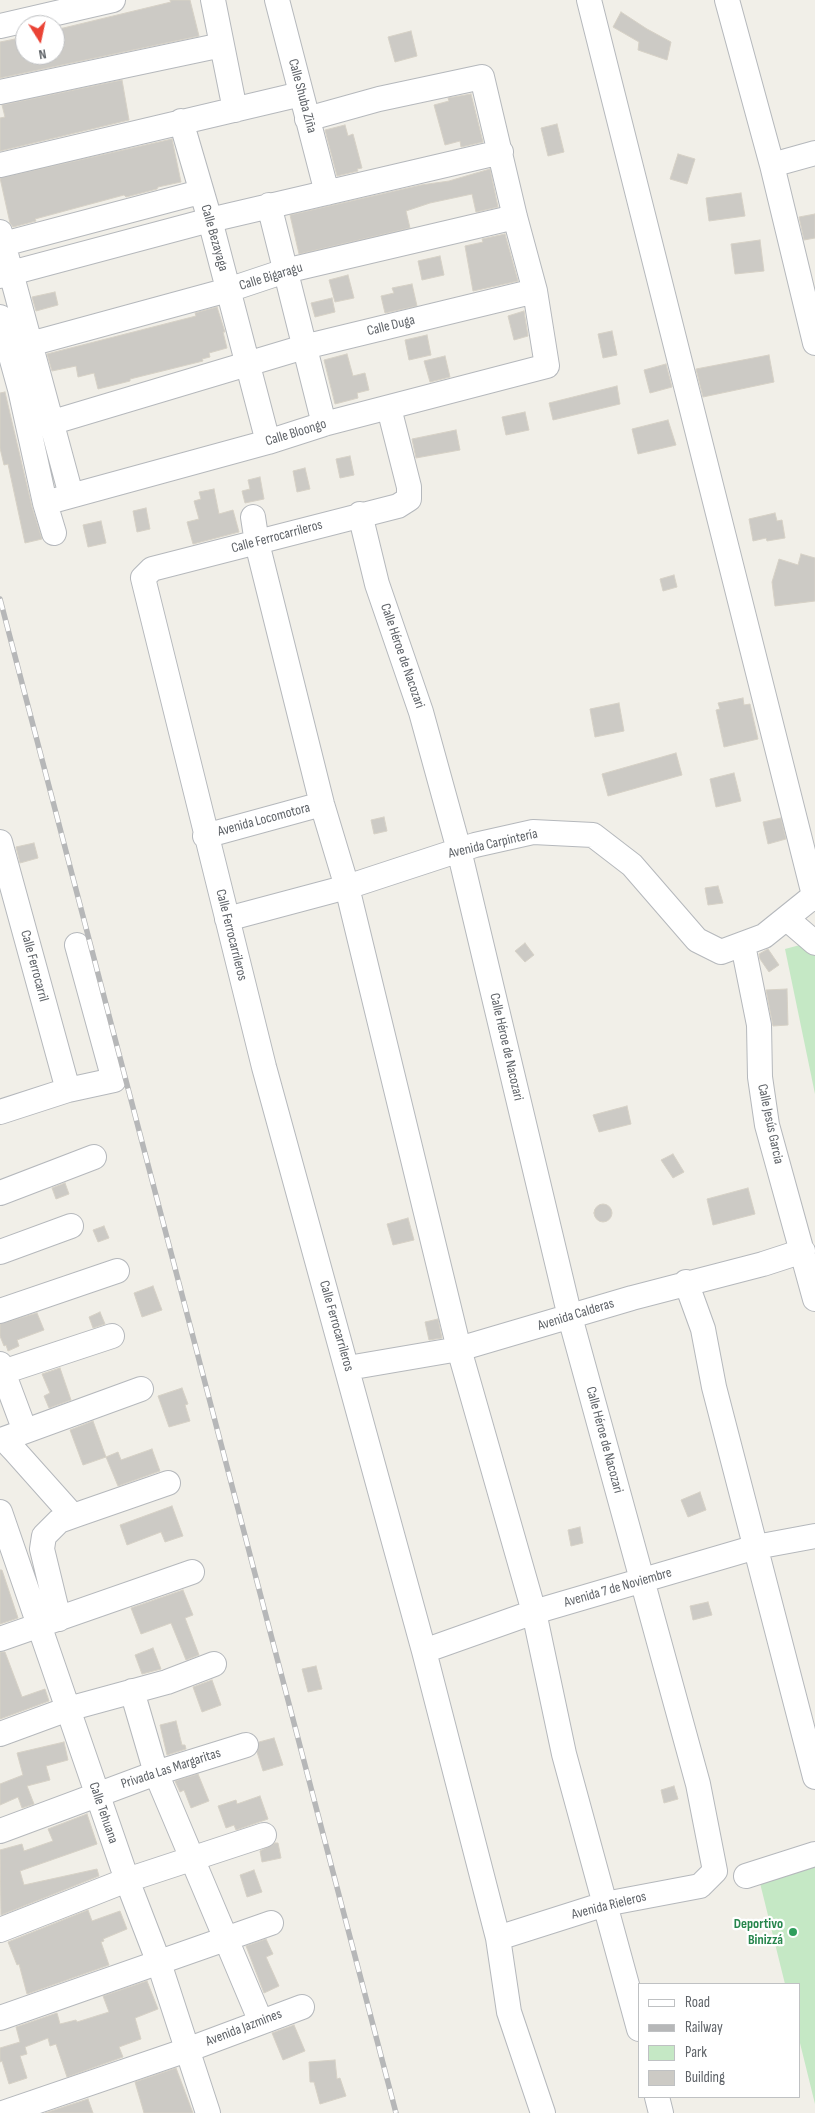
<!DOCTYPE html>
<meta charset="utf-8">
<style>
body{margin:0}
#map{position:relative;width:815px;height:2113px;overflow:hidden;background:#f1efe8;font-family:"Sofia Sans Condensed",sans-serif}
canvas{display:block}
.legend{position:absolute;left:638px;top:1983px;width:162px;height:115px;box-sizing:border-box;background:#fff;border:1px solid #bfc1c3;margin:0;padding:6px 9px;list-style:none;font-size:15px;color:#5f6368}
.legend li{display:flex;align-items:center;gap:10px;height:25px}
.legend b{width:25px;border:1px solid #bfc1c3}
.north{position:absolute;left:15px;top:15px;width:50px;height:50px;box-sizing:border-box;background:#fff;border:1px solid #bfc1c3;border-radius:50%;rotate:170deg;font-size:14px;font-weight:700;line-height:20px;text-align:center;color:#5f6368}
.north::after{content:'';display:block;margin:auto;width:18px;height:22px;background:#ea4335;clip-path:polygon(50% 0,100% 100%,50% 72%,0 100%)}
</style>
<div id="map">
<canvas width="815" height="2113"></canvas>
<ul class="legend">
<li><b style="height:6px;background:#fff"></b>Road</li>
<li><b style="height:6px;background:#b6b7b8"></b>Railway</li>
<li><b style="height:14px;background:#c5e8c5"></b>Park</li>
<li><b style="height:14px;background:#cccac5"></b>Building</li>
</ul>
<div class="north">N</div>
</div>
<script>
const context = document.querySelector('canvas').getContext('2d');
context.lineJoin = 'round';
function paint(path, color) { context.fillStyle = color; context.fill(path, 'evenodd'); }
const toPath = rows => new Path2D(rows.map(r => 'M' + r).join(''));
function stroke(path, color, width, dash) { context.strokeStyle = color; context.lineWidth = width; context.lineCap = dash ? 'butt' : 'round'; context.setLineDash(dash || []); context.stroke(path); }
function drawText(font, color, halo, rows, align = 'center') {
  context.font = font + ' "Sofia Sans Condensed",sans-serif'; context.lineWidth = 4.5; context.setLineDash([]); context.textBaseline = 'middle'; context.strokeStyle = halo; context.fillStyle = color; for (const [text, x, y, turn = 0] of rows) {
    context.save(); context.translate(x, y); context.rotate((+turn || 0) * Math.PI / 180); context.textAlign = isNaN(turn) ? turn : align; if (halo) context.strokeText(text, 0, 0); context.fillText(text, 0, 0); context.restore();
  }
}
paint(toPath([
 [815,941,815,1094,785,949],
 [815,1864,815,2104,799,2039,799,1984,785,1984,759,1879]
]), '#c5e8c5');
const building = toPath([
 [170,0,190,0,199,36,0,78,0,42,25,37,25,55,55,55,55,30,171,2,170,0],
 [621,12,647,29,671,42,667,60,638,50,639,42,613,27,621,12],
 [411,31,417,56,395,62,388,37,411,31],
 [122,80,129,120,0,151,0,118,5,117,2,105,122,80],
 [471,94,483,142,461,147,460,141,445,145,434,105,449,101,448,98,471,94],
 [557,124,564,152,548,156,541,128,557,124],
 [345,125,348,136,353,134,362,168,357,169,358,171,337,176,325,130,345,125],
 [172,139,181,182,158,187,157,189,126,197,124,195,35,219,36,221,13,227,10,223,0,178,172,139],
 [678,154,695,159,687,184,670,179,678,154],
 [490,169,498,207,476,212,472,194,430,203,406,211,410,228,299,254,290,215,421,185,449,181,490,169],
 [741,193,745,216,709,221,706,198,741,193],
 [815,214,815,238,804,240,799,217,815,214],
 [505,234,518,281,473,291,465,246,483,242,482,239,505,234],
 [760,240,764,271,735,274,731,244,760,240],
 [440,256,444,275,422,280,418,261,440,256],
 [348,275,354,298,335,302,329,280,348,275],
 [412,284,417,306,385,313,381,296,394,293,392,288,412,284],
 [55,292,58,305,36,311,32,297,55,292],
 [332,298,335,312,315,317,311,303,332,298],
 [217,307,225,332,223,332,227,348,209,353,210,357,202,359,203,361,130,379,130,381,98,389,94,373,78,377,76,366,52,371,47,354,196,316,195,313,217,307],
 [524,311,528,336,514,340,508,316,524,311],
 [612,331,617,355,603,358,598,334,612,331],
 [427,335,431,355,409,360,405,340,427,335],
 [347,354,353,376,365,373,369,390,357,393,358,398,335,404,324,360,347,354],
 [769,355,774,382,703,397,696,369,769,355],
 [445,356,450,377,430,382,424,361,445,356],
 [666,364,672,387,650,393,644,370,666,364],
 [617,386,620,404,553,420,549,403,617,386],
 [5,392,32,507,42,539,25,543,8,464,4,465,0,448,0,393,5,392],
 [525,412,529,430,506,435,502,417,525,412],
 [668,420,676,445,638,454,632,429,668,420],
 [456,430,460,450,416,458,412,439,456,430],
 [350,456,354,475,340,478,336,459,350,456],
 [305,468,310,489,297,492,293,471,305,468],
 [260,477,264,499,245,503,242,491,250,489,248,480,260,477],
 [214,489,219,514,233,510,239,532,193,544,187,522,199,519,194,501,201,499,199,492,214,489],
 [146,508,150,529,137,532,133,511,146,508],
 [775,513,777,521,782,520,785,538,767,541,766,538,753,541,749,519,775,513],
 [101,521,106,543,88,547,83,525,101,521],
 [801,554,815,558,815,601,775,606,772,582,779,559,798,565,801,554],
 [674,575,677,587,663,591,660,579,674,575],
 [743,698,744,705,750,704,758,739,724,747,716,710,720,709,718,703,743,698],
 [619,703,624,731,595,737,590,709,619,703],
 [676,753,682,775,608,796,602,774,676,753],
 [734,773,741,801,716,807,710,779,734,773],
 [384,817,387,831,374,834,371,820,384,817],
 [781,818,786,839,768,844,763,822,781,818],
 [34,843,38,858,20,863,16,847,34,843],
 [718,886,723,903,708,905,705,888,718,886],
 [525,943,534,955,525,962,515,951,525,943],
 [768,949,779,965,769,972,760,959,759,954,768,949],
 [787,989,788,1025,773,1026,766,990,787,989],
 [627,1106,631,1124,599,1132,593,1115,627,1106],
 [673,1154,684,1172,673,1178,661,1160,673,1154],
 [65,1183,69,1194,56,1199,52,1188,65,1183],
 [748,1188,755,1214,713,1225,707,1199,748,1188],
 '594 1213a9 9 0 1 1 18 0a9 9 0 1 1-18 0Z',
 [408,1218,414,1240,393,1245,387,1224,408,1218],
 [104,1226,109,1238,98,1242,93,1230,104,1226],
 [153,1286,162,1310,142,1317,134,1293,153,1286],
 [100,1312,105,1324,93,1328,89,1317,100,1312],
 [37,1313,44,1330,17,1340,19,1346,8,1351,6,1345,4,1346,0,1336,0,1324,37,1313],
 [438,1319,442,1338,429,1340,425,1322,438,1319],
 [60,1368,71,1400,49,1408,44,1396,50,1393,42,1374,60,1368],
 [182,1388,188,1404,185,1405,190,1421,169,1427,158,1396,182,1388],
 [93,1421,106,1457,83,1465,70,1430,93,1421],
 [152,1449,160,1471,118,1486,106,1457,118,1452,121,1460,152,1449],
 [700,1492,706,1510,688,1517,681,1500,700,1492],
 [172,1506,183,1536,165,1542,161,1532,127,1545,120,1525,172,1506],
 [580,1527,583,1543,571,1546,568,1530,580,1527],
 [0,1570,2,1570,18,1618,0,1624,0,1570],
 [183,1590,193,1615,185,1618,199,1655,186,1660,171,1623,141,1634,131,1608,183,1590],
 [708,1602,712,1615,693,1620,690,1606,708,1602],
 [153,1648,161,1669,142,1674,135,1655,153,1648],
 [0,1652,5,1652,22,1697,45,1689,49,1701,0,1719,0,1652],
 [316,1666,322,1689,308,1692,302,1669,316,1666],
 [212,1680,221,1705,202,1712,193,1687,212,1680],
 [176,1721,182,1745,185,1745,186,1749,167,1755,160,1725,176,1721],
 [274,1738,283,1765,263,1771,257,1752,259,1742,274,1738],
 [64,1742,68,1760,46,1766,50,1780,27,1786,34,1804,22,1808,18,1797,0,1805,0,1784,23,1775,17,1753,64,1742],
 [198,1774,209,1801,191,1808,184,1790,180,1792,175,1781,198,1774],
 [674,1786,678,1799,664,1803,661,1790,674,1786],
 [260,1796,268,1819,236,1830,234,1825,226,1828,218,1806,236,1800,237,1804,260,1796],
 [87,1814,97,1844,20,1871,24,1885,97,1869,99,1876,1,1915,0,1850,22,1844,24,1851,53,1841,48,1829,87,1814],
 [275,1843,278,1843,281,1858,262,1862,260,1851,275,1843],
 [254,1870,262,1892,247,1897,240,1875,254,1870],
 [88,1910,92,1921,120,1911,127,1929,103,1939,104,1941,101,1942,109,1965,27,1994,19,1964,17,1965,8,1942,88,1910],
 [266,1939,273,1954,266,1957,279,1986,264,1993,246,1946,266,1939],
 [147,1981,158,2009,135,2018,141,2039,119,2047,123,2057,67,2077,56,2044,50,2046,48,2038,25,2047,27,2054,20,2056,27,2078,9,2084,2,2061,0,2062,0,2048,20,2042,16,2027,57,2013,60,2024,76,2020,77,2022,109,2012,103,1996,147,1981],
 [294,2025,305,2051,283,2060,272,2033,294,2025],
 [335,2060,337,2079,340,2078,346,2096,320,2104,314,2082,310,2082,309,2062,335,2060],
 [176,2068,193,2113,144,2113,135,2082,176,2068],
 [88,2099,93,2113,45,2113,88,2099]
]);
paint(building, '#cccac5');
stroke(building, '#d6d1c6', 1);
const minor = toPath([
 [213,0,235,110],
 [277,0,327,193],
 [589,0,815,899],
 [727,0,772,165,815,343],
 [0,26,113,0],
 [0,92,222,45],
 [181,121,210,220,268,442],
 [0,165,301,94],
 [772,165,815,153],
 [269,205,324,424],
 [0,232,71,495],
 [0,245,200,192],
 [0,276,210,220,501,152],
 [0,317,20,389,45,503,54,533],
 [30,344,228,290,285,271,515,217],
 [389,408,409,487,409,499,398,506,152,569,143,578,264,1067,424,1651,498,1938,509,2012,543,2113],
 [50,423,304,347,535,291],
 [45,503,268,442,324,424,547,366,535,291,515,217,482,77,379,99,307,119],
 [360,514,377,584,421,712,459,850,570,1317,698,1784,715,1871,700,1886,605,1904,498,1938],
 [253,517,257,543,322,804,347,887,459,1349,534,1612,564,1754,639,2029],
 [205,836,322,804],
 [0,842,68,1090],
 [227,919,347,887,475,845,533,832,593,835,632,865,697,940,721,952,764,936,815,895],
 [787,919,815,943],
 [743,945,759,1025,760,1077,767,1125,815,1299],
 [0,1112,68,1090,114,1080,77,945],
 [0,1193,94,1157],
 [0,1252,71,1226],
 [686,1282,703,1329,714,1387,815,1777],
 [0,1311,117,1271],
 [0,1364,25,1431],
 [348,1368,459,1349,632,1298,763,1264,803,1251],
 [0,1373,112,1336],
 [4,1439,141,1389],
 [0,1440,4,1439,15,1451,73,1516,168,1483],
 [0,1512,127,1880,159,1963,208,2113],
 [59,1619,42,1549,44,1536,59,1521,73,1516],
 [0,1639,192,1572],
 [424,1651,534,1612,756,1547,815,1536],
 [132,1691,156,1773,261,2022],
 [0,1734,68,1709,167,1682,214,1664],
 [0,1831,156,1773,246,1745],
 [746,1876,815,1854],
 [0,1930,127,1880,264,1835],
 [0,2018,271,1923],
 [657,2097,661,2113],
 [3,2113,187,2050,302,2007]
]);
stroke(minor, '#b5b8bc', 26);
stroke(minor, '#fff', 24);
const rail = toPath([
 [0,599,396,2113]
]);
stroke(rail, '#b6b7b8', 5.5);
stroke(rail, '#fff', 4, [11]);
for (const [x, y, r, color] of [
 [793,1932,5,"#2e9e5b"]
]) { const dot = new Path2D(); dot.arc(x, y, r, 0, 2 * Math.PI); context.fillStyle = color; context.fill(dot); stroke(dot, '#fff', 2); }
drawText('14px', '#5f6368', '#fff', [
 ["Calle Shuba Ziña",302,96,75],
 ["Calle Bezayaga",214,238,74],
 ["Calle Bigaragu",271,277,-17],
 ["Calle Duga",391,326,-14],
 ["Calle Bloongo",296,433,-17],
 ["Calle Ferrocarrileros",277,537,-15],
 ["Calle Héroe de Nacozari",402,656,71],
 ["Avenida Locomotora",264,820,-15],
 ["Avenida Carpintería",493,844,-13],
 ["Calle Ferrocarrileros",231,935,76],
 ["Calle Ferrocarril",34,966,75],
 ["Calle Héroe de Nacozari",506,1047,77],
 ["Calle Jesús Garcia",770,1124,78],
 ["Avenida Calderas",576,1315,-17],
 ["Calle Ferrocarrileros",336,1326,74],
 ["Calle Héroe de Nacozari",604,1440,75],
 ["Avenida 7 de Noviembre",618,1588,-16],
 ["Privada Las Margaritas",171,1769,-18],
 ["Calle Tehuana",103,1813,71],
 ["Avenida Rieleros",609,1906,-14],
 ["Avenida Jazmines",244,2028,-21]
]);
drawText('bold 14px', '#27864d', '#fff', [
 ["Deportivo",783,1924],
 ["Binizzá",783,1940]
], 'right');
</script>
